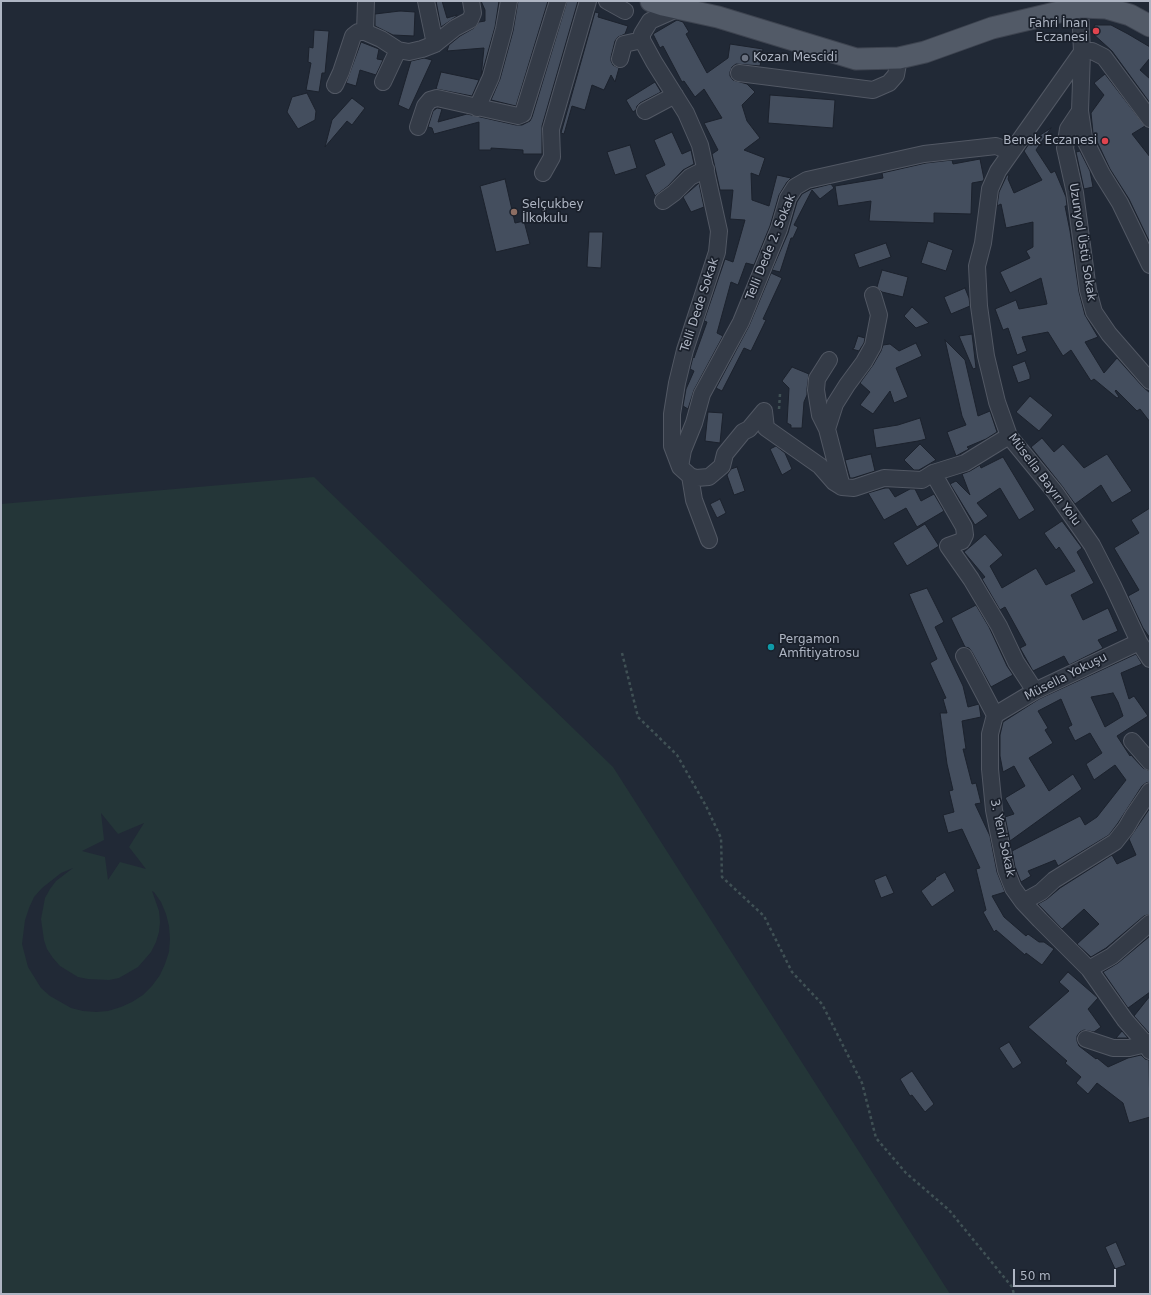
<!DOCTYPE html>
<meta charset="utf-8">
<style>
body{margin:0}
#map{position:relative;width:1151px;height:1295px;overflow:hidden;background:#212936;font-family:"DejaVu Sans",sans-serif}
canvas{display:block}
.frame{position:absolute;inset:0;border:2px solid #aeb5c3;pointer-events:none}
.scale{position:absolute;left:1013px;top:1269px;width:103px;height:18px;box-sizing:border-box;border:2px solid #aeb5c3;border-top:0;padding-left:5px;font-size:12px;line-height:14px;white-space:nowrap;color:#aeb5c3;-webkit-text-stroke:3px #1a202b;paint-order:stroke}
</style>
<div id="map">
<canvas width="1151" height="1295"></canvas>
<div class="frame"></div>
<div class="scale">50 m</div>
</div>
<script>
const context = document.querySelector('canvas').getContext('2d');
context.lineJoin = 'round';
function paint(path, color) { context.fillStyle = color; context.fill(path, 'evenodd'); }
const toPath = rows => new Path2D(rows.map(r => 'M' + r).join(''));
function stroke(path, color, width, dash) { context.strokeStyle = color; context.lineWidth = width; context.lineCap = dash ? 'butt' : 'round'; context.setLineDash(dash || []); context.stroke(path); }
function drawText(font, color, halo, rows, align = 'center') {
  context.font = font + ' "DejaVu Sans",sans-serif'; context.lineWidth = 3.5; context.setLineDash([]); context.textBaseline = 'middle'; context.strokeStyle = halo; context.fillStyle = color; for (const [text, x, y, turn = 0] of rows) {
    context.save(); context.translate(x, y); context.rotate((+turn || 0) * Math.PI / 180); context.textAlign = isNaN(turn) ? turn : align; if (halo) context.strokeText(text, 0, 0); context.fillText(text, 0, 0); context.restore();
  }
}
paint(toPath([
 [314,477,613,767,950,1294,1,1294,1,504],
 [101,813,118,834,144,823,129,847,146,869,120,862,108,880,105,857,82,851,104,840],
 [73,868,56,881,50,889,45,898,41,919,44,940,47,949,53,958,60,966,78,977,88,979,109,980,119,978,138,967,151,952,156,942,159,932,160,922,159,911,152,891,154,892,161,902,166,914,169,926,170,939,169,952,165,964,160,975,152,986,143,995,132,1002,121,1007,108,1011,96,1012,83,1011,71,1008,50,996,41,988,28,967,22,944,25,920,29,908,34,897,42,888,61,873]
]), '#243638');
const building = toPath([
 [436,1,442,1,447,18,457,15,457,16,441,27,436,1],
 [481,1,499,1,495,27,481,77,484,48,447,51,449,45,460,36,474,28,479,22,485,21,485,10,481,1],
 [518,1,548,1,516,106,491,100,500,79,513,31,518,1],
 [567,1,578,1,542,126,542,154,523,154,523,150,491,148,491,150,479,150,479,122,434,134,432,128,428,127,433,111,437,108,442,109,438,122,467,114,516,125,522,125,530,121,532,117,567,1],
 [400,11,415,12,414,36,393,35,375,26,375,14,400,11],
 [595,12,599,13,598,17,628,26,625,34,618,37,615,41,611,57,611,61,613,65,619,68,615,82,611,75,604,90,592,85,585,110,572,106,564,134,561,133,595,12],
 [677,20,683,22,689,32,686,34,707,73,728,58,730,44,763,49,760,66,736,64,732,67,730,72,730,76,733,80,747,84,755,92,742,105,747,121,760,138,744,150,765,158,759,176,751,173,752,200,769,206,777,175,791,178,787,182,779,195,770,226,754,265,746,263,738,285,731,282,717,333,723,336,694,390,688,409,683,406,686,389,694,371,690,369,693,357,694,358,707,322,704,321,725,259,733,262,745,220,730,219,733,190,720,190,712,154,718,150,704,123,722,118,704,89,695,97,684,81,682,82,663,46,660,48,653,34,677,20],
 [1095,25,1111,25,1128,34,1150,47,1150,58,1140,70,1150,79,1150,103,1112,51,1091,32,1095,25],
 [314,30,329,31,325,73,322,73,319,92,306,90,311,63,308,62,309,47,313,48,314,30],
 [361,42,379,49,377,59,383,60,376,75,360,70,356,86,346,83,361,42],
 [424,58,432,60,409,110,398,105,411,61,424,58],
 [441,72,479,80,472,96,436,89,441,72],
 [1105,74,1145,126,1132,134,1150,157,1150,243,1129,199,1110,169,1093,133,1091,113,1104,95,1094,83,1105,74],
 [655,82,661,92,640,103,637,106,636,110,633,112,626,100,655,82],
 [307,93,316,111,315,120,298,129,287,112,292,97,307,93],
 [770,95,835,100,833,128,768,123,770,95],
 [352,98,365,108,352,125,347,121,325,147,332,120,352,98],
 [1051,128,1036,150,1051,173,1055,171,1066,197,1067,206,1065,206,1070,231,1079,292,1085,315,1098,337,1085,342,1104,373,1117,358,1143,387,1150,393,1150,422,1140,409,1137,411,1116,390,1115,391,1119,397,1117,398,1094,379,1091,381,1071,350,1063,356,1048,332,1022,337,1027,351,1017,355,1008,328,1003,330,995,309,1016,300,1019,309,1047,304,1041,278,1010,293,1000,272,1030,258,1026,251,1033,247,1033,222,1006,228,1001,204,997,206,999,192,1007,175,1009,175,1008,179,1014,193,1042,180,1024,151,1031,141,1051,128],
 [672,132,682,154,691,150,694,164,683,170,668,186,655,196,645,175,665,165,654,140,672,132],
 [630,145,637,168,615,175,607,152,630,145],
 [1080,151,1090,171,1093,187,1084,189,1076,152,1080,151],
 [980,159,984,179,983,181,972,183,971,214,934,213,934,223,869,221,871,201,838,206,835,186,883,178,882,173,926,163,952,160,953,164,980,159],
 [505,179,515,223,524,221,530,244,496,252,480,186,505,179],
 [699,183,704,207,691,212,683,197,699,183],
 [831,184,834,188,820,199,812,190,794,225,798,227,793,238,791,238,780,272,772,270,788,233,797,202,802,194,811,189,831,184],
 [589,232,603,232,601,268,587,267,589,232],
 [928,241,953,250,946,271,921,263,928,241],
 [886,243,891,257,859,268,854,254,886,243],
 [882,270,908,277,903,297,882,292,877,287,882,270],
 [771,273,782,278,763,319,766,320,751,351,744,348,722,391,716,388,749,326,771,273],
 [965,288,969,298,970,306,951,314,944,297,965,288],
 [912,307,929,323,916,328,904,316,912,307],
 [972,334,976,368,973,369,959,336,972,334],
 [858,336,865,338,864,343,859,351,852,349,854,348,858,336],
 [945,340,965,360,978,416,990,411,997,432,986,439,967,447,969,449,956,456,947,432,966,425,962,416,945,340],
 [916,343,922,356,896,368,908,397,894,403,890,391,873,414,860,405,870,392,860,383,873,365,881,351,883,345,890,344,899,351,916,343],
 [1025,361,1030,375,1030,379,1018,383,1012,366,1025,361],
 [792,367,809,374,807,389,807,395,804,402,802,428,791,428,791,425,787,423,789,388,782,381,792,367],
 [1030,396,1053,415,1039,431,1016,412,1030,396],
 [708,412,723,413,720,443,705,441,708,412],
 [920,418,926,439,918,441,876,448,873,429,898,425,920,418],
 [1042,438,1054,452,1063,444,1084,468,1107,454,1132,491,1112,503,1101,485,1075,504,1062,486,1031,447,1042,438],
 [920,444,936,460,919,470,914,470,904,460,920,444],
 [776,446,785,453,792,469,782,475,770,449,776,446],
 [871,454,875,471,853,478,850,478,845,460,871,454],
 [1003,457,1035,510,1019,520,1000,488,977,503,988,516,975,525,950,484,956,481,970,495,962,474,970,471,980,465,981,468,1003,457],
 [737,467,745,491,734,495,727,475,731,469,737,467],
 [885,488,889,488,895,497,910,489,915,489,921,501,934,494,944,511,917,527,906,508,884,520,868,493,885,488],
 [720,499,726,513,717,518,710,504,720,499],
 [1150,508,1150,638,1143,628,1128,596,1139,590,1114,548,1139,533,1131,520,1150,508],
 [1062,521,1082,548,1077,552,1094,583,1071,595,1083,620,1108,608,1118,631,1098,640,1103,648,1069,665,1064,656,1033,671,1020,648,1026,645,1005,607,1000,610,982,579,985,577,964,552,985,534,1003,555,990,566,1002,588,1036,568,1046,585,1075,571,1059,547,1056,550,1044,533,1062,521],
 [925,524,939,546,907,566,893,543,925,524],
 [927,588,944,622,935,627,963,686,968,707,979,704,981,717,962,721,966,749,963,749,972,784,976,783,981,803,975,804,990,836,997,872,1005,892,992,896,1004,917,1026,936,1028,934,1039,942,1044,942,1054,949,1042,965,1026,953,1025,955,996,930,994,932,983,912,986,910,976,869,980,868,962,829,948,833,943,815,954,812,949,791,953,790,947,764,940,713,947,713,943,699,946,698,930,663,937,659,909,594,927,588],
 [976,605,989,627,1007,666,1013,675,991,687,972,652,969,648,965,647,951,618,976,605],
 [1136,654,1142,664,1121,673,1129,699,1134,696,1148,716,1117,736,1130,756,1131,755,1143,768,1150,771,1150,782,1146,783,1142,786,1118,823,1109,835,1058,866,1055,860,1028,871,1031,876,1021,882,1015,867,1012,851,1080,816,1085,825,1097,817,1126,780,1115,765,1094,780,1086,764,1102,753,1090,733,1075,741,1068,727,1072,725,1061,699,1038,711,1048,728,1045,730,1053,743,1029,758,1049,791,1073,774,1082,789,1010,841,1005,817,1014,814,1005,798,1025,786,1014,766,1003,772,1000,756,1000,735,1003,722,1039,699,1136,654],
 [1113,693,1118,702,1123,716,1105,727,1091,697,1113,693],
 [1150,808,1150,914,1144,916,1106,948,1091,957,1077,944,1099,924,1084,909,1062,929,1038,904,1047,899,1060,888,1112,855,1117,864,1136,855,1129,839,1150,808],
 [945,872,955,891,932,907,921,891,936,879,935,878,945,872],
 [886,875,894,893,881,898,874,880,886,875],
 [1150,936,1150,992,1128,1008,1103,972,1118,963,1150,936],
 [1068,972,1098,998,1088,1009,1101,1027,1094,1032,1084,1030,1080,1032,1077,1036,1077,1041,1079,1046,1096,1059,1097,1058,1108,1067,1128,1058,1141,1055,1145,1059,1149,1060,1150,1117,1129,1123,1123,1103,1097,1083,1088,1094,1076,1083,1081,1077,1065,1063,1067,1061,1028,1027,1069,991,1059,982,1068,972],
 [1150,996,1150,1033,1149,1033,1134,1016,1150,996],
 [1122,1031,1128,1038,1116,1038,1122,1031],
 [1009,1042,1022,1063,1013,1069,999,1048,1009,1042],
 [912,1071,934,1104,925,1112,912,1095,910,1096,900,1079,912,1071],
 [1116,1242,1126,1265,1115,1269,1105,1247,1116,1242]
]);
paint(building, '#444e5e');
stroke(building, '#1c222d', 1);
const minor = toPath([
 [366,1,365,32,381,39,398,50,409,52,422,49,435,44,455,28,470,20,473,13,471,1],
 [426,1,435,44],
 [607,1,625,11],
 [1080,7,1082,52,1080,111,1084,138,1102,174,1120,203,1150,265],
 [677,9,650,21,642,34,642,40,654,62,686,113,700,145,719,231,717,252,685,350,677,383,672,414,672,446,680,467,690,476,696,478,709,477,722,466,725,454,743,432,749,429,764,411,766,428,820,466,834,482,842,487],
 [620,59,624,44,642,40],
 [739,73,873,90,889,83,896,75,899,58],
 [383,82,398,50],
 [335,85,341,72,353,36,358,32,365,32],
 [477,108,491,77,504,29,509,1],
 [645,111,675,95],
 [1080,111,1068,129,1065,148,1075,193,1088,290,1094,312,1109,334,1150,381],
 [1150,119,1104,57,1092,51,1082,52,998,171,990,189,983,243,977,266,979,306,986,356,997,402,1009,436,1055,492,1092,545,1113,586,1139,642,1150,659],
 [418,127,425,106,430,100,437,98,518,116,523,114,558,1],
 [543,173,552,157,551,129,588,1],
 [663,201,674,193,690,177,706,169],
 [873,295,879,315,873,346,864,362,847,385,835,404,827,429,842,487,854,488,884,478,922,480,933,473],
 [827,429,820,415,816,390,817,379,829,360],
 [1009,436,965,463,933,473,964,527,965,535,962,541,948,546,971,579,999,626,1016,662,1035,691],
 [680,467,683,450,694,423,702,394,741,322,779,229,788,198,795,187,807,180,924,154,996,146,1011,152],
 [690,476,694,500,709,540],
 [964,656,995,715,990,734,990,769,994,810,1006,870,1013,888,1023,902,1040,920,1089,969,1125,1020,1146,1044,1150,1051],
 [995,715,1035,691,1139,642],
 [1132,741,1150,762],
 [1023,902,1041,892,1054,880,1115,842,1126,828,1133,816,1150,791],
 [1089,969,1112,956,1150,923],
 [1086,1039,1113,1048,1129,1048,1146,1044,1150,1042]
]);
const major = toPath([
 [651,1,663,5,718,17,856,59,899,58,925,52,992,28,1080,7,1106,8,1130,15,1150,26]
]);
stroke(minor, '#525864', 18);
stroke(major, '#3e4450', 23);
stroke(toPath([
 [779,409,780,394],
 [622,653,638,717,677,755,706,806,721,838,722,877,764,916,792,972,822,1004,862,1083,876,1138,906,1173,949,1210,1012,1287,1014,1294]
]), '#405155', 2.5, [3, 3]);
stroke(minor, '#343b47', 16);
stroke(major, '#525a67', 21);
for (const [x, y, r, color] of [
 [1096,31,4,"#e0444e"],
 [745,58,4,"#6b7280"],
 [1105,141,4,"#e0444e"],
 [514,212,4,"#8d6e63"],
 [771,647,4,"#0f9aa8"]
]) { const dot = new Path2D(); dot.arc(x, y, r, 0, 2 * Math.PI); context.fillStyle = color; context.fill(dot); stroke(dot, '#1a202b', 1.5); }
drawText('12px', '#aeb5c3', '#1a202b', [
 ["Fahri İnan",1088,24,"right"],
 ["Eczanesi",1088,38,"right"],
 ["Kozan Mescidi",753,58],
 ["Benek Eczanesi",1097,141,"right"],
 ["Selçukbey",522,205],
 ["İlkokulu",522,219],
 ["Pergamon",779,640],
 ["Amfitiyatrosu",779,654]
], 'left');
drawText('12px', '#aeb5c3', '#1a202b', [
 ["Uzunyol Üstü Sokak",1082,242,81],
 ["Telli Dede 2. Sokak",771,247,-68],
 ["Telli Dede Sokak",700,305,-72],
 ["Müsella Bayırı Yolu",1044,480,53],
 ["Müsella Yokuşu",1066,677,-27],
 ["3. Yeni Sokak",1002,838,78]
]);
</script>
